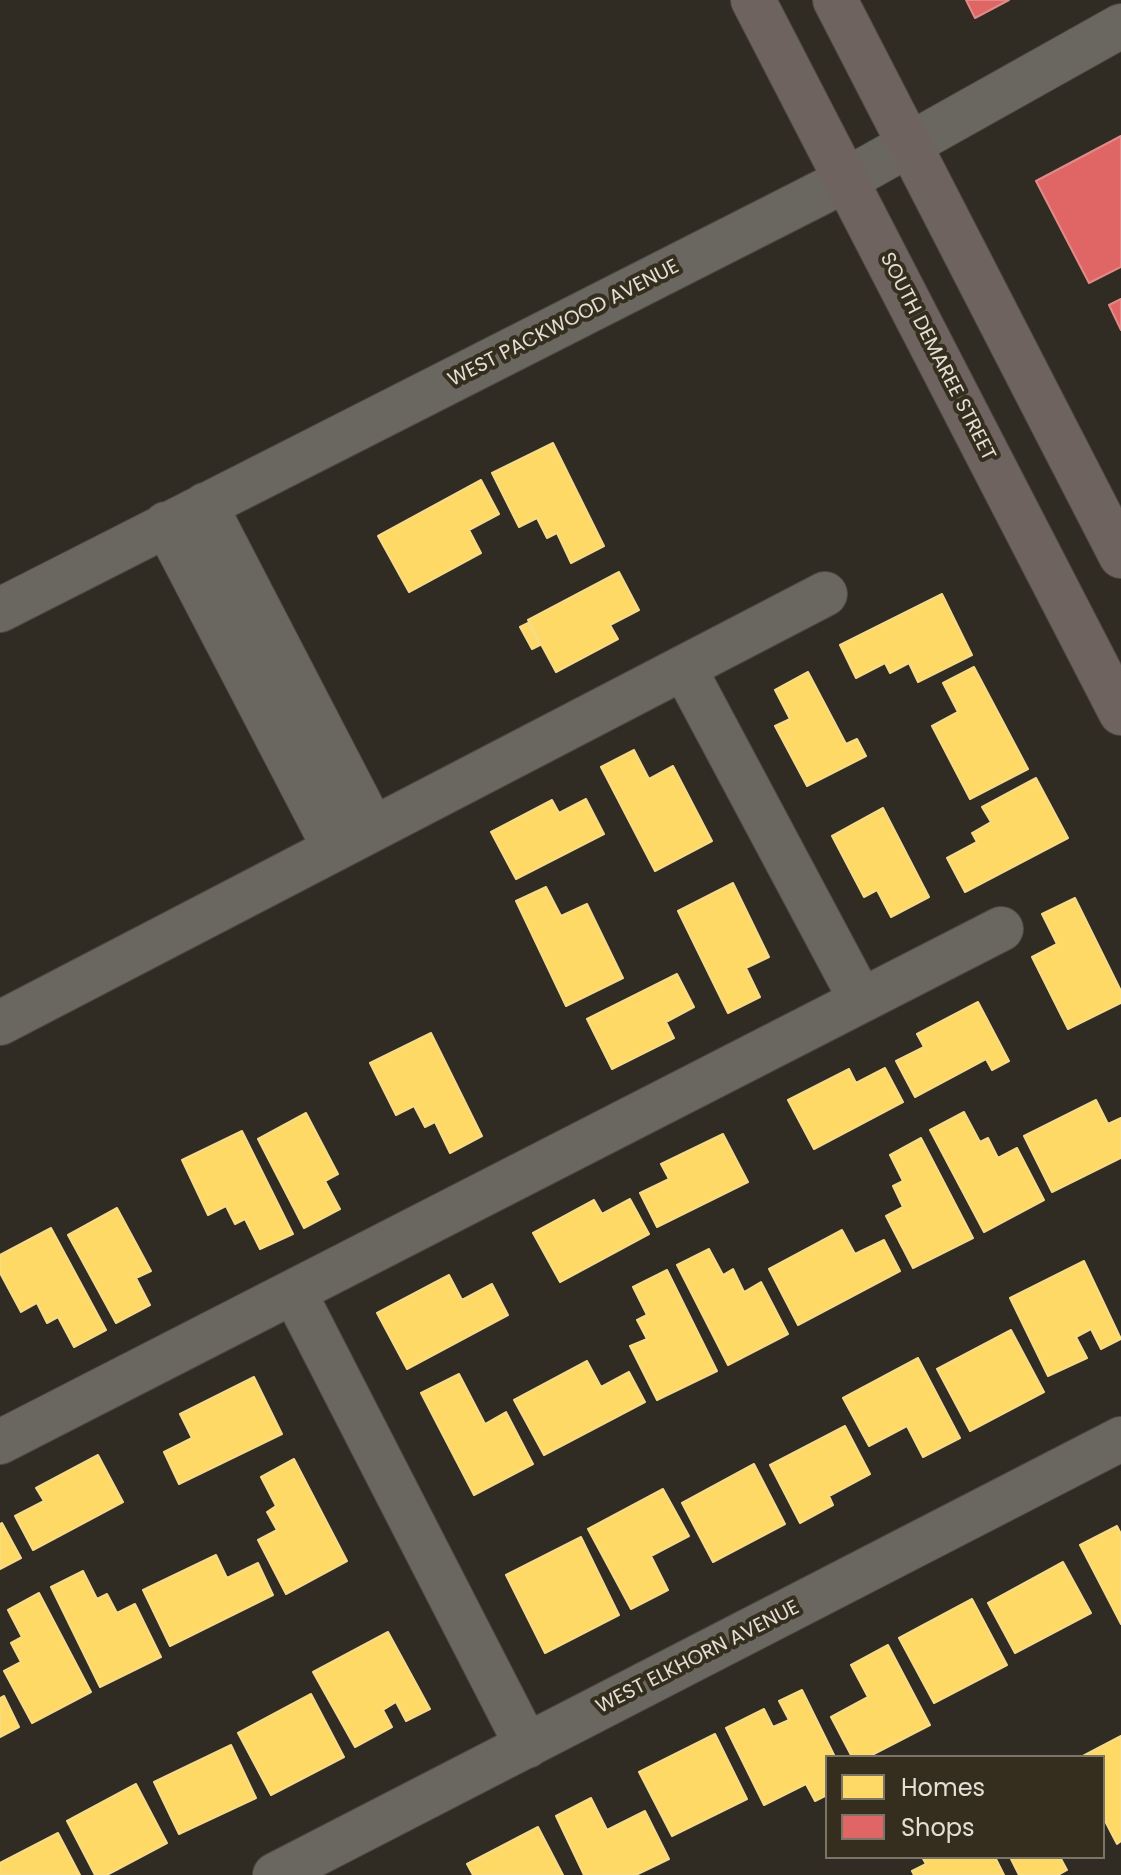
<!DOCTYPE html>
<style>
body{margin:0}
#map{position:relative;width:1121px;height:1875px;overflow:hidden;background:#302c24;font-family:Poppins,sans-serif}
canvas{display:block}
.legend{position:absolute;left:825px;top:1755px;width:280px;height:104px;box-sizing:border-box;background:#352e1f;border:2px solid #7b7568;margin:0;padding:10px 14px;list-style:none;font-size:24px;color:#e3dfd5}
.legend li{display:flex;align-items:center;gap:16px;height:40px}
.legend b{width:40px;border:2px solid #7b7568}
</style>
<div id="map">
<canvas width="1121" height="1875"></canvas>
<ul class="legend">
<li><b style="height:22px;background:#ffd966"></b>Homes</li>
<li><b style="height:22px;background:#e06666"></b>Shops</li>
</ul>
</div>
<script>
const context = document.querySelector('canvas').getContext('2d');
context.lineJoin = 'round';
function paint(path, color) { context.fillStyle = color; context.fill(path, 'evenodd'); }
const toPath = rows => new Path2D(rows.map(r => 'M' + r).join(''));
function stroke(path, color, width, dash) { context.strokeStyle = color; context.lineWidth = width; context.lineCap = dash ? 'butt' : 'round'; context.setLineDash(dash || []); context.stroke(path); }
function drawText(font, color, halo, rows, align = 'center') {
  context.font = font + ' Poppins,sans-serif'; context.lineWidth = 8; context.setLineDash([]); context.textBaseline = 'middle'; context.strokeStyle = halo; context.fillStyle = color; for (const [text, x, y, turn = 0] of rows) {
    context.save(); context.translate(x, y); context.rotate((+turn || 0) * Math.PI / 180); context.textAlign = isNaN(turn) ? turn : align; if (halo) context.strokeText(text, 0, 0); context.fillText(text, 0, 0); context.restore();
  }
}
const homes = toPath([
 [553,443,604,546,571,563,557,533,547,538,537,518,519,527,492,473,553,443],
 [481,480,499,514,469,530,481,553,409,592,378,536,481,480],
 [619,572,639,610,610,625,618,639,556,672,528,620,619,572],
 [942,594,972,655,918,682,909,663,890,673,885,663,856,678,840,645,942,594],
 [528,623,540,645,532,649,520,627,528,623],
 [974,667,1028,769,970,799,932,726,958,712,943,683,974,667],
 [808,672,846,744,857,739,866,756,807,786,775,726,790,719,775,690,808,672],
 [634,750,649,779,673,766,712,841,655,871,601,767,634,750],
 [1036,778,1068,838,965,892,947,858,977,842,972,833,991,822,982,807,1036,778],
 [586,799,604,834,516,879,491,832,552,800,559,813,586,799],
 [883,808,929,897,891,917,877,890,864,897,832,836,883,808],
 [733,883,769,957,746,968,760,997,728,1013,678,911,733,883],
 [546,887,561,916,587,904,623,978,566,1006,516,901,546,887],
 [1075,898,1121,991,1121,1003,1068,1029,1032,957,1057,944,1042,914,1075,898],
 [677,974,694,1007,666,1022,674,1038,612,1069,587,1019,677,974],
 [978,1002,1009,1061,992,1070,986,1059,915,1097,896,1061,924,1047,917,1034,978,1002],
 [431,1033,482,1136,450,1153,435,1122,425,1127,414,1106,396,1115,370,1063,431,1033],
 [885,1068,903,1102,814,1149,788,1100,849,1069,856,1083,885,1068],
 [1096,1100,1108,1124,1121,1118,1121,1158,1052,1192,1024,1136,1096,1100],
 [964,1112,980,1142,988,1138,998,1158,1017,1148,1044,1200,984,1232,930,1130,964,1112],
 [306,1113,338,1174,325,1181,340,1209,304,1228,258,1139,306,1113],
 [242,1131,293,1234,260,1249,245,1219,235,1224,226,1206,208,1215,182,1160,242,1131],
 [723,1134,748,1182,657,1227,640,1193,669,1179,661,1164,723,1134],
 [921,1138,973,1238,913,1268,886,1216,903,1207,893,1186,903,1181,890,1155,921,1138],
 [630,1199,649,1234,560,1282,533,1233,594,1200,602,1214,630,1199],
 [117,1208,151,1271,136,1278,150,1305,116,1323,68,1235,117,1208],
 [51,1228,106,1330,74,1347,58,1317,47,1323,37,1303,21,1312,0,1273,0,1255,51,1228],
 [842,1230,855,1254,884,1240,900,1271,798,1325,769,1269,842,1230],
 [709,1249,723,1275,733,1269,744,1292,761,1282,788,1334,728,1365,677,1265,709,1249],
 [1084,1261,1121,1339,1101,1349,1091,1329,1076,1337,1087,1358,1048,1376,1010,1298,1084,1261],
 [667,1270,717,1371,657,1400,630,1346,647,1339,637,1320,647,1315,633,1287,667,1270],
 [449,1275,462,1300,492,1284,508,1315,407,1369,377,1313,449,1275],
 [1011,1330,1044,1392,970,1431,937,1369,1011,1330],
 [918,1358,960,1438,923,1457,907,1426,869,1446,843,1398,918,1358],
 [587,1361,601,1387,629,1372,645,1402,544,1455,514,1400,587,1361],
 [459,1374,485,1424,506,1412,533,1464,474,1495,421,1393,459,1374],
 [254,1377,282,1434,179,1484,164,1452,192,1438,180,1414,254,1377],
 [845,1426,870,1474,829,1496,833,1505,800,1523,770,1465,845,1426],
 [98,1455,123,1502,33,1550,15,1516,44,1501,36,1488,98,1455],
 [294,1459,347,1561,286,1594,258,1540,277,1530,267,1512,276,1506,261,1477,294,1459],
 [754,1464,785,1524,713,1562,682,1503,754,1464],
 [663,1489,689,1536,651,1556,668,1590,631,1609,588,1529,663,1489],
 [2,1523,21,1558,0,1569,0,1524,2,1523],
 [1117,1526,1121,1534,1121,1624,1080,1545,1117,1526],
 [581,1537,619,1615,545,1653,506,1575,581,1537],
 [216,1555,227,1578,258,1563,273,1595,170,1646,143,1590,216,1555],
 [1063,1562,1091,1613,1015,1653,988,1603,1063,1562],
 [83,1571,97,1599,107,1594,117,1613,135,1604,161,1657,100,1687,51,1587,83,1571],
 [39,1593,91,1692,32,1723,4,1671,21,1662,11,1643,22,1637,8,1610,39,1593],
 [972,1599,1007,1665,934,1703,899,1638,972,1599],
 [388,1632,430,1709,406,1721,396,1702,383,1710,392,1727,355,1747,313,1672,388,1632],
 [888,1645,930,1725,868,1757,852,1757,831,1717,868,1697,851,1665,888,1645],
 [802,1690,835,1757,827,1757,827,1795,815,1801,806,1784,764,1805,726,1728,764,1709,773,1727,789,1720,779,1701,802,1690],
 [311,1694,344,1757,271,1795,238,1733,311,1694],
 [4,1696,19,1727,0,1737,0,1698,4,1696],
 [715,1734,747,1799,672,1836,639,1772,715,1734],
 [1121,1736,1121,1841,1117,1844,1103,1817,1103,1757,1081,1757,1121,1736],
 [231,1745,256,1798,179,1834,154,1782,231,1745],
 [136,1784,167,1843,107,1875,95,1875,67,1821,136,1784],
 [591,1798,607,1830,645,1811,669,1859,636,1875,584,1875,556,1816,591,1798],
 [538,1827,563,1875,473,1875,467,1864,538,1827],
 [58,1833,80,1875,0,1875,0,1863,58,1833],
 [922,1857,995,1857,1004,1875,914,1875,912,1871,926,1864,922,1857],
 [1010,1857,1060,1857,1067,1870,1058,1875,1019,1875,1010,1857]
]);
paint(homes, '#ffd966');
stroke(homes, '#f7db87', 2);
const shops = toPath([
 [966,0,1009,0,975,18,966,0],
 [1121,136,1121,267,1089,283,1036,181,1121,136],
 [1121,299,1121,330,1109,305,1121,299]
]);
paint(shops, '#e06666');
stroke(shops, '#e18a87', 2);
const minor = toPath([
 [205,505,373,829],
 [166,524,335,849],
 [0,610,846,180,1121,26],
 [684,668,861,1000],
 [0,1023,825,594],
 [294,1292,527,1746],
 [0,1442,1001,929],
 [275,1875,1121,1439]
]);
const major = toPath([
 [753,0,1121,713],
 [835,0,1121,556]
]);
stroke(minor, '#4c4942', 46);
stroke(major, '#4c4942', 46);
stroke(minor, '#6a6760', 44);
stroke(major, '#6f6360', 44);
drawText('20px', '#e3dfd5', '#352e1f', [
 ["WEST PACKWOOD AVENUE",564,324,-27],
 ["SOUTH DEMAREE STREET",937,357,63],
 ["WEST ELKHORN AVENUE",698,1658,-27]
]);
</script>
